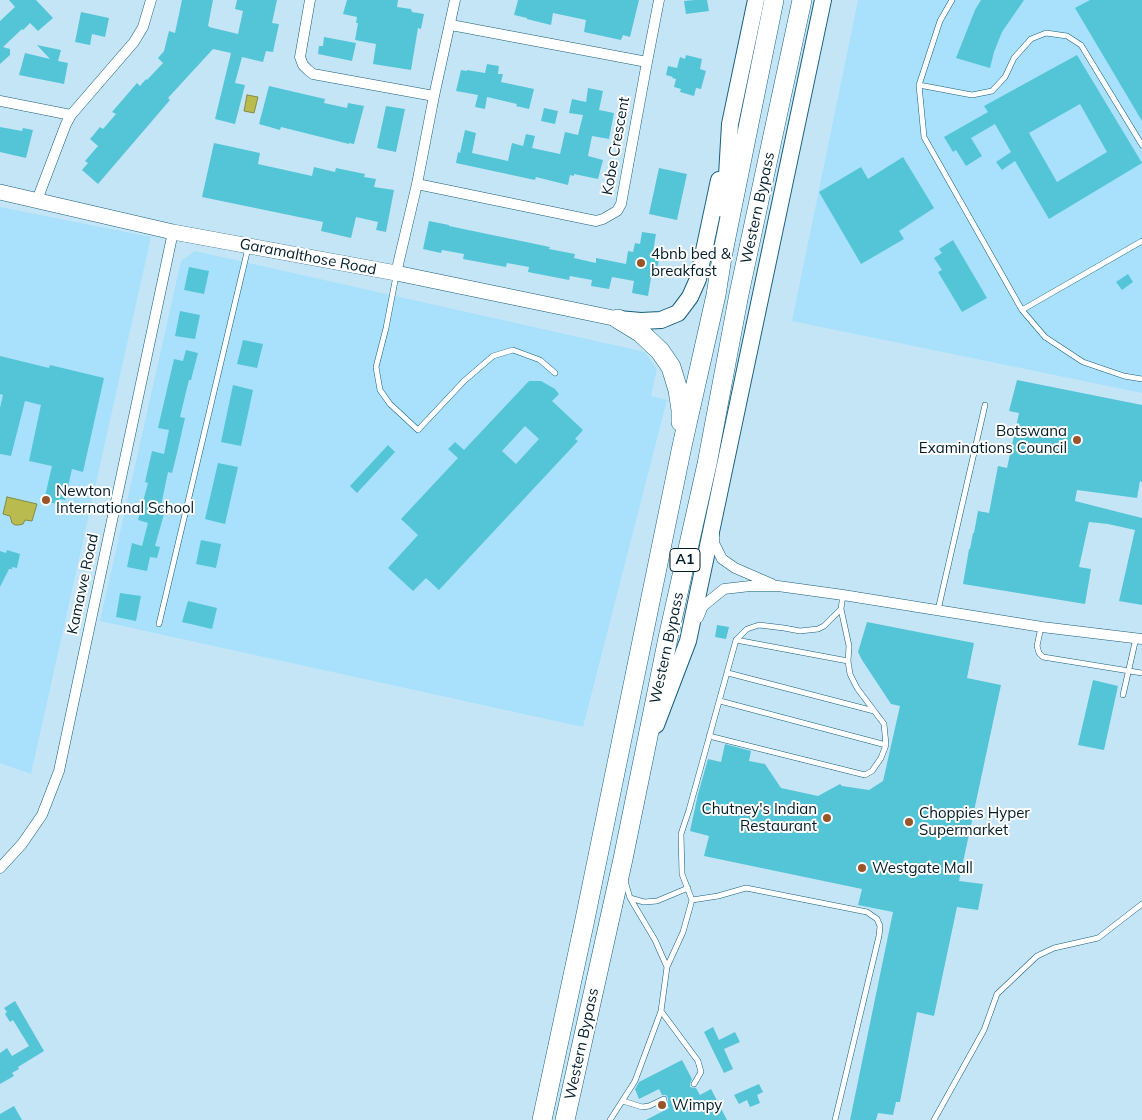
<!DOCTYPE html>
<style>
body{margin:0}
canvas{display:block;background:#c4e5f6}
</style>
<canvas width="1142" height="1120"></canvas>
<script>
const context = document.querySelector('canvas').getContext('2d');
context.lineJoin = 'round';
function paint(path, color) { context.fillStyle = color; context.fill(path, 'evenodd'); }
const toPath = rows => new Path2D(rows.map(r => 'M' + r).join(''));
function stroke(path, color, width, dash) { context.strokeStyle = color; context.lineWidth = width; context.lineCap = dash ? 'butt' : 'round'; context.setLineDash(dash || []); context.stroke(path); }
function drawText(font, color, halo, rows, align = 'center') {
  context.font = font + ' Mulish,sans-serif'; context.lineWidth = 4; context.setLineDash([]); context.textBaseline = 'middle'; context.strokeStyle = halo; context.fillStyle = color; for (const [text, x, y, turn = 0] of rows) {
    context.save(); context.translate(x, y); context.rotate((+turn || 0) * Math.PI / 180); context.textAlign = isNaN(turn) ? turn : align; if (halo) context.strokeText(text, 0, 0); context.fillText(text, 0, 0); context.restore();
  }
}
paint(toPath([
 [858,0,1142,0,1142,393,792,321],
 [0,207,151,237,31,774,0,763],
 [195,251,645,352,657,369,651,396,667,400,583,727,100,621,181,261]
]), '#a9e1fc');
const water = toPath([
 [247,95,258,97,254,113,244,111,247,95],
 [7,497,37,504,32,521,25,520,23,524,19,525,15,525,12,523,10,516,3,514,7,497]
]);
paint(water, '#b9bb4f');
stroke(water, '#828c44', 1);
paint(toPath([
 [9,0,36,0,53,18,38,31,30,23,23,30,22,29,3,47,10,49,10,55,0,64,0,21,15,7],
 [182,0,213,0,208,26,209,26,209,27,238,34,243,11,235,9,237,0,277,0,272,23,279,24,273,52,266,51,263,62,242,57,235,83,245,85,235,124,215,119,231,53,213,49,168,98,170,100,98,184,82,170,88,163,85,161,98,146,90,139,100,127,103,129,116,114,112,112,137,83,140,86,146,79,147,80,163,63,158,58,164,51,169,31,175,33],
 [347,0,398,0,397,7,411,9,412,12,424,14,421,29,418,28,411,70,373,64,376,44,355,40,358,23,356,23,357,17,343,14],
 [518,0,639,0,630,37,623,35,621,40,584,32,586,20,553,13,551,25,527,19,527,18,514,15],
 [695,0,707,0,709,11,686,14,684,1],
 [981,0,1024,0,1002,32,994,52,990,68,956,58,975,10],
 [1090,0,1142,0,1142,121,1075,8],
 [81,12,109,18,105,37,92,34,90,45,75,42],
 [324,37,356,43,352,61,318,54,319,46,323,46],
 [37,45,61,50,58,61,68,63,64,84,19,75,25,53,50,59],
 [686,55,702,59,700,69,706,71,701,89,696,88,694,96,680,92,681,89,674,87,676,79,672,78,673,77,666,75,668,66,677,68,680,57,685,59],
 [1077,55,1142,163,1049,219,1015,161,1002,170,996,162,1011,152,995,124,971,138,982,156,966,166,956,150,953,152,944,137,988,112,984,106],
 [1080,104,1107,152,1057,182,1029,133],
 [487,64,499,66,498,74,503,74,501,82,534,89,529,109,516,106,517,104,487,97,485,109,475,107,478,95,456,91,461,70,467,71,467,70,485,73],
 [269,86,325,99,324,103,347,108,348,103,364,106,354,144,349,143,349,144,281,127,280,130,259,124],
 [588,88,603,91,599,110,614,113,609,139,592,136,588,156,603,160,598,179,574,174,574,176,570,175,568,185,536,177,535,180,456,163,458,152,460,153,465,130,476,133,472,153,508,161,512,143,523,146,526,134,535,136,532,148,560,154,565,132,578,135,583,115,569,113,572,99,586,102],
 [386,106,405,109,396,152,377,148],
 [544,108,558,111,555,124,541,121],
 [0,127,22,131,23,128,33,130,26,158,0,152],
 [214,143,260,153,258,164,312,176,314,167,335,172,336,168,365,174,364,177,376,179,374,187,394,190,386,232,376,230,378,222,356,217,351,238,321,231,323,222,202,197],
 [903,157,934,208,899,231,904,239,861,264,819,192,861,167,868,179],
 [659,168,687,174,677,220,649,214],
 [429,221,449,225,449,226,550,247,549,249,575,254,574,258,596,263,596,258,626,264,628,251,633,252,635,243,640,244,642,232,656,234,652,258,659,259,656,278,651,278,648,296,632,293,634,281,612,277,609,289,591,286,592,280,570,276,569,280,528,272,529,267,507,263,506,267,463,259,464,254,442,250,441,253,423,249],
 [953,240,987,298,962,312,938,272,942,270,934,258,942,253,939,249],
 [189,267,209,271,204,294,184,290],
 [1128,274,1133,282,1122,290,1116,282],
 [180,311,200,315,195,339,175,336],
 [243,340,263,344,257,368,237,364],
 [186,350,198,353,191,380,189,380,186,392,180,417,185,418,177,453,172,473,168,472,163,496,161,506,166,507,155,546,160,547,157,558,150,557,147,571,127,567,132,543,142,546,148,523,138,520,148,483,145,482,152,451,164,454,169,430,158,428,174,359,183,361],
 [0,356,49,368,50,365,104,378,83,472,72,469,65,500,59,499,58,504,48,502,49,497,45,496,52,466,29,461,41,405,25,401,11,456,0,454,0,408,3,395,0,394],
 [1017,380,1142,405,1142,482,1140,481,1137,498,1077,490,1075,501,1142,518,1142,605,1119,601,1135,530,1108,524,1089,522,1079,567,1091,569,1085,604,963,584,969,549,970,549,973,533,974,533,978,511,989,513,998,466,1007,468,1019,413,1009,411],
 [529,381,541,381,555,389,559,394,552,401,583,430,575,439,578,441,439,590,426,578,413,591,388,568,418,535,401,519,458,458,448,449,455,442,464,450],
 [525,426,539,439,516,464,502,451],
 [233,385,253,390,241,446,221,442],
 [388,445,395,452,357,493,350,486],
 [218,463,238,467,225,524,205,519],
 [201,540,221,544,216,568,196,564],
 [7,550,20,554,17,568,12,567,12,569,9,569,0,587,0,551,6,553],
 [120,593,141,596,136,621,116,617],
 [188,601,217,608,212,629,182,622],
 [867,622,974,643,967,678,1001,685,959,881,983,884,978,910,957,907,934,1016,917,1012,900,1102,896,1102,893,1115,878,1113,876,1120,850,1120,893,912,858,905,862,889,704,856,709,836,690,831,698,794,708,759,721,762,725,744,751,751,749,761,765,764,781,788,818,796,840,784,842,786,869,790,883,781,900,706,891,704,862,660,858,652],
 [717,625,729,627,726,639,715,637],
 [1093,680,1118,686,1104,750,1078,745],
 [15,1001,44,1051,18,1067,19,1069,12,1073,14,1076,0,1084,0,1053,7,1048,12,1056,29,1046,13,1020,10,1022,5,1014,7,1012,4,1008],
 [713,1027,719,1040,735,1032,740,1042,724,1049,733,1069,724,1073,704,1032],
 [682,1060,692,1079,690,1084,690,1087,694,1088,696,1088,700,1095,711,1089,727,1120,646,1120,669,1108,666,1103,668,1101,668,1098,666,1095,662,1095,659,1089,639,1099,635,1089,639,1082],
 [759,1084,763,1092,757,1095,760,1103,750,1107,747,1100,739,1104,734,1095],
 [14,1106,22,1120,0,1120,0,1114]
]), '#54c5d7');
const lane = toPath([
 [952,0,940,21,919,85,924,137,1022,310,1045,337,1083,362,1124,376,1142,379],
 [919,85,972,95,992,91,1005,77,1014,58,1031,39,1046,33,1067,36,1081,45,1142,145],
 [396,276,386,328,376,367,380,390,390,404,418,430,464,381,493,356,513,350,540,360,555,373],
 [1022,310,1142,241],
 [938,610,985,405],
 [159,624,248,248],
 [1041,627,1037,646,1039,653,1043,657,1142,673],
 [736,640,848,661],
 [728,673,874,711],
 [1123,695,1136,638],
 [720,701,886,745],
 [709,736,865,775,872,771,881,758,886,745,884,724,857,688,850,674,848,661,849,646,841,609,843,595],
 [630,898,644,902,657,901,688,888],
 [692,900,718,896,746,888,867,912,877,919,880,926,879,936,835,1120],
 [667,967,683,932,692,900,682,874,681,834,689,810,736,640,747,629,759,625,784,628,800,631,818,629,824,626,841,609],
 [661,1011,698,1061,701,1072,694,1084],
 [623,1101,642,1107,649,1106,664,1099],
 [610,1120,635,1081,661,1011,667,967,655,940,630,898,625,881],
 [934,1120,984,1030,997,994,1037,956,1054,948,1098,938,1142,904]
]);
const street = toPath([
 [310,0,300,57,303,65,308,70,313,74,434,96],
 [451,25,647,62],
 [0,101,71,115],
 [417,184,596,221,603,219,617,211,621,204,647,62,659,0],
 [37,200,66,124,71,115,134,42,143,27,151,0],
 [396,273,417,184,434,96,455,0],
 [714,535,714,543,722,559,735,568,772,584],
 [698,618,703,606,724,589,750,586,778,586,843,595,1042,627,1142,639],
 [0,868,22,844,42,815,59,771,173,232]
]);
const secondary = toPath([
 [0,192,173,232,396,273,618,319]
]);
const primary = toPath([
 [725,210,730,124,756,0],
 [618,319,641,321,661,320,678,313,690,297,698,279,719,180],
 [656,725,688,641,823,0]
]);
const highway = toPath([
 [618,319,641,333,660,351,671,367,678,390,681,410,681,422],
 [542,1120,584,924,682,446,716,295,722,257,774,0],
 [565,1120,623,859,668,638,707,464,739,294,802,0]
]);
stroke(lane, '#145f7d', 6);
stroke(street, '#145f7d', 11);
stroke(secondary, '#145f7d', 16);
stroke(primary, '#145f7d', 18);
stroke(highway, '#145f7d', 20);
stroke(lane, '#fff', 5);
stroke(street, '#fff', 10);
stroke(secondary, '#fff', 15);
stroke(primary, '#fff', 16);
stroke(highway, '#fff', 19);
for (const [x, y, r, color] of [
 [641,263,5,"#9a542a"],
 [1077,440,5,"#9a542a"],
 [46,500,5,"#9a542a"],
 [827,818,5,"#9a542a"],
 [909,822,5,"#9a542a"],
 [862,868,5,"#9a542a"],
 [662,1105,5,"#9a542a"]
]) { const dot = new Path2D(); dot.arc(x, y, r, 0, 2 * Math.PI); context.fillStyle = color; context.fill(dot); stroke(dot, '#fff', 2); }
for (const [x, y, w] of [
 [685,560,30]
]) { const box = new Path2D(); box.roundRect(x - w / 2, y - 11.5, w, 23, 4); context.fillStyle = '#fff'; context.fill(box); stroke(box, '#011d29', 1); }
drawText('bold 14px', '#011d29', null, [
 ["A1",685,560]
]);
drawText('15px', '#011d29', '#fff', [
 ["Kobe Crescent",616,146,-80],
 ["Western Bypass",758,208,-78],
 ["Garamalthose Road",308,257,11],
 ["Kamawe Road",83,584,-78],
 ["Western Bypass",667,648,-78],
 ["Western Bypass",582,1044,-78]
]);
drawText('15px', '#011d29', '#fff', [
 ["4bnb bed &",651,254],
 ["breakfast",651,271],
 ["Botswana",1067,431,"right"],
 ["Examinations Council",1067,448,"right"],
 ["Newton",56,491],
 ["International School",56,508],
 ["Chutney's Indian",817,809,"right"],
 ["Restaurant",817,826,"right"],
 ["Choppies Hyper",919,813],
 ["Supermarket",919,830],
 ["Westgate Mall",872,868],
 ["Wimpy",672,1105]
], 'left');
</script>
